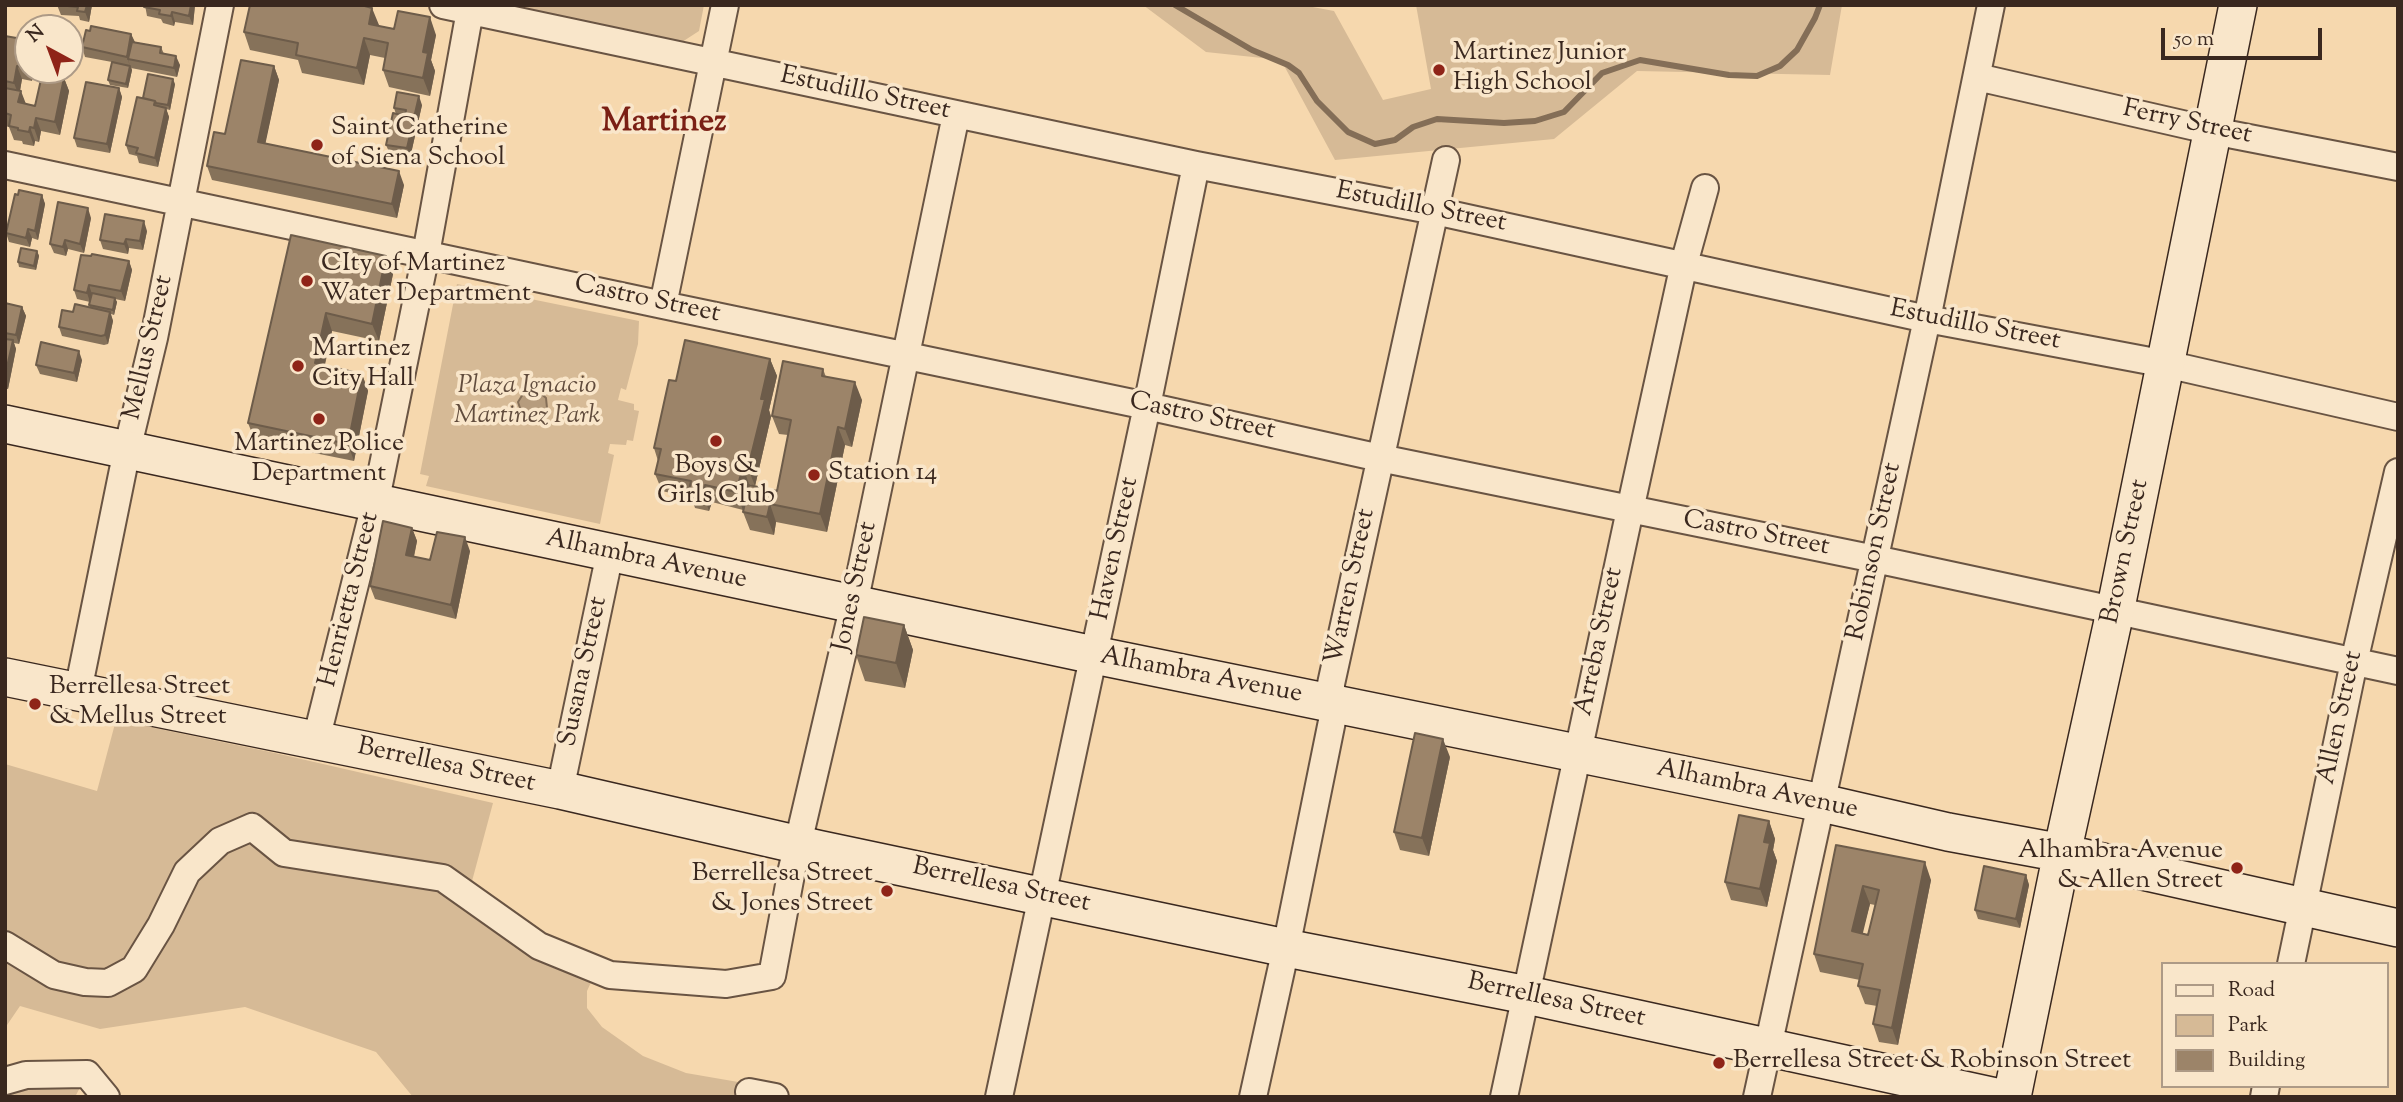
<!DOCTYPE html>
<style>
body{margin:0}
#map{position:relative;width:2403px;height:1102px;overflow:hidden;background:#f6d8ae;font-family:"Sorts Mill Goudy",serif}
canvas{display:block}
.frame{position:absolute;inset:0;border:7px solid #3a281f;pointer-events:none}
.legend{position:absolute;left:2161px;top:962px;width:228px;height:126px;box-sizing:border-box;background:#f9e6ca;border:2px solid #ad9a86;margin:0;padding:9px 12px;list-style:none;font-size:21px;color:#3a281f}
.legend li{display:flex;align-items:center;gap:14px;height:35px}
.legend b{width:35px;border:2px solid #ad9a86}
.north{position:absolute;left:14px;top:14px;width:70px;height:70px;box-sizing:border-box;background:#f9e6ca;border:2px solid #ad9a86;border-radius:50%;rotate:319deg;font-size:19px;font-weight:700;line-height:28px;text-align:center;color:#3a281f}
.north::after{content:'';display:block;margin:auto;width:24px;height:32px;background:#8f2418;clip-path:polygon(50% 0,100% 100%,50% 72%,0 100%)}
.scale{position:absolute;left:2161px;top:28px;width:161px;height:32px;box-sizing:border-box;border:4px solid #3a281f;border-top:0;padding-left:9px;font-size:21px;line-height:24px;white-space:nowrap;color:#3a281f;-webkit-text-stroke:5px #f9e6ca;paint-order:stroke}
</style>
<div id="map">
<canvas width="2403" height="1102"></canvas>
<div class="frame"></div>
<ul class="legend">
<li><b style="height:9px;background:#f9e6ca"></b>Road</li>
<li><b style="height:19px;background:#d6ba96"></b>Park</li>
<li><b style="height:19px;background:#9c8469"></b>Building</li>
</ul>
<div class="north">N</div>
<div class="scale">50 m</div>
</div>
<script>
const context = document.querySelector('canvas').getContext('2d');
context.lineJoin = 'round';
function paint(path, color) { context.fillStyle = color; context.fill(path, 'evenodd'); }
const toPath = rows => new Path2D(rows.map(r => 'M' + r).join(''));
function stroke(path, color, width, dash) { context.strokeStyle = color; context.lineWidth = width; context.lineCap = dash ? 'butt' : 'round'; context.setLineDash(dash || []); context.stroke(path); }
function drawText(font, color, halo, rows, align = 'center') {
  context.font = font + ' "Sorts Mill Goudy",serif'; context.lineWidth = 7; context.setLineDash([]); context.textBaseline = 'middle'; context.strokeStyle = halo; context.fillStyle = color; for (const [text, x, y, turn = 0] of rows) {
    context.save(); context.translate(x, y); context.rotate((+turn || 0) * Math.PI / 180); context.textAlign = isNaN(turn) ? turn : align; if (halo) context.strokeText(text, 0, 0); context.fillText(text, 0, 0); context.restore();
  }
}
paint(toPath([
 [510,5,704,5,699,31,682,42],
 [1143,5,1302,5,1334,11,1383,100,1431,89,1416,5,1842,5,1830,75,1637,71,1554,139,1335,160,1281,60,1206,52],
 [457,284,639,321,638,344,626,390,621,388,618,400,634,404,634,410,639,411,633,441,627,440,626,445,610,444,608,453,614,455,600,524,426,486,429,476,420,474],
 [116,720,275,753,493,803,468,896,593,978,587,991,587,1008,602,1027,643,1056,686,1073,744,1083,738,1097,413,1097,376,1052,245,1007,100,1029,20,1006,5,1028,5,764,97,791],
 [87,1074,75,1097,5,1097,5,1081]
]), '#d6ba96');
const water = toPath([
 [536,389,546,398,547,408,543,415,529,419,522,414,518,402,523,394,536,389]
]);
paint(water, '#b69c7d');
stroke(water, '#846e57', 2);
stroke(toPath([
 [1175,5,1252,50,1288,65,1299,73,1317,101,1348,132,1375,144,1395,140,1413,127,1437,119,1504,123,1535,121,1564,112,1602,73,1640,60,1729,75,1757,76,1780,66,1797,50,1815,18,1820,5]
]), '#846e57', 6);
const street = toPath([
 [443,5,1196,165,1435,211,1927,319,2166,364,2398,417],
 [1977,77,2213,131,2398,167],
 [5,165,663,305,1147,406,1380,458,1875,559,2398,671],
 [663,305,725,5],
 [78,691,127,450,154,338,220,5],
 [316,740,375,504,426,254,471,5],
 [560,790,610,553],
 [5,945,54,975,85,982,108,983,134,969,161,925,187,872,220,841,252,827,284,853,443,878,539,946,610,975,726,984,772,976,792,869,854,604,956,115],
 [2291,964,2354,662,2398,472],
 [5,1081,26,1075,87,1074,106,1097],
 [749,1092,775,1097],
 [999,1097,1147,406,1196,165],
 [1253,1097,1286,948,1332,721,1331,684,1446,160],
 [1504,1097,1630,510,1684,264,1705,188],
 [1757,1097,1927,319,1991,5],
 [2264,1097,2266,1086]
]);
const secondary = toPath([
 [5,424,1094,655,1822,803,1948,832,2062,853,2398,928],
 [5,677,560,790,817,849,1286,948,1527,995,1996,1097],
 [2012,1097,2062,853,2115,612,2238,5]
]);
stroke(street, '#695443', 30);
stroke(secondary, '#3a281f', 40);
stroke(street, '#f9e6ca', 26);
stroke(secondary, '#f9e6ca', 37);
paint(toPath([
 [57,5,92,5,89,22,80,20,79,16,61,15],
 [145,5,195,5,193,25,175,22,174,26,163,23,161,19,147,16],
 [379,26,436,35,431,60,435,71,430,96,389,87,383,70,385,58,370,55,364,85,302,73,298,60,250,50,244,32],
 [90,31,131,34,135,42,161,47,164,54,180,65,177,77,131,68,130,65,132,70,128,88,110,85,108,80,112,62,85,57,82,47],
 [5,36,28,40,28,70,33,70,32,81,22,79,20,91,25,104,35,106,47,76,64,78,69,91,60,135,41,131,39,142,35,141,34,146,23,144,22,141,14,140,9,127,5,126],
 [274,66,279,80,265,143,404,185,397,218,212,180,207,166,225,134],
 [175,84,170,110,166,109,169,117,158,167,139,163,137,156,129,154,126,145,143,98],
 [119,88,122,97,110,153,77,147,74,138],
 [422,105,410,158,390,154,386,145,396,114,394,108],
 [42,195,45,204,38,240,32,238,30,247,9,242,6,233],
 [91,218,84,253,68,249,66,256,54,253,50,244],
 [147,231,143,250,129,248,128,254,103,249,100,240],
 [291,235,386,256,393,274,379,341,332,331,325,365,362,374,368,391,354,461,255,441,248,423],
 [37,251,39,256,36,270,19,267,18,262],
 [91,256,129,261,132,270,125,301,115,299,117,302,114,315,111,314,113,321,108,344,104,345,62,336,59,327,73,312,90,307,90,302,77,299,74,290],
 [5,303,22,307,26,316,19,344,14,343,16,349,8,389,5,389],
 [770,359,777,376,769,410,771,417,755,486,749,484,743,510,712,502,709,511,695,508,692,498,662,491,655,474,658,461,654,448,676,381],
 [82,360,77,382,40,374,36,365],
 [823,369,826,377,862,400,852,447,845,445,827,532,776,522,774,535,750,530,743,512,777,491,788,435,779,434,772,416],
 [412,528,417,541,414,557,430,560,470,551,456,619,375,599,370,586],
 [904,625,913,650,905,688,865,681,856,655],
 [1450,757,1429,856,1400,850,1394,832],
 [1769,821,1775,839,1773,850,1777,861,1767,907,1731,900,1725,882],
 [1836,845,1931,880,1898,1045,1879,1042,1873,1024,1877,1006,1865,1004,1858,986,1860,980,1820,972,1814,954],
 [1870,904,1875,905,1868,935,1862,933],
 [2026,875,2029,885,2020,928,1978,919,1975,910]
]), '#86725a');
paint(toPath([
 [87,5,92,5,89,22,85,12],
 [191,5,195,5,193,25,189,16],
 [372,8,379,25,375,42,369,24],
 [172,12,175,22,174,26,171,16],
 [430,17,436,35,431,60,435,71,430,96,423,78,423,52],
 [131,34,135,43,128,59,130,66,127,57],
 [364,38,370,55,364,85,357,68],
 [176,56,180,65,177,77,174,68],
 [28,59,28,70,33,70,32,81,27,68],
 [17,66,22,79,19,96,14,83],
 [130,66,132,70,128,88,126,84],
 [274,66,279,80,263,155,258,142],
 [64,78,69,91,60,135,55,122],
 [173,79,175,84,170,110,168,105],
 [119,88,122,97,110,153,107,144],
 [21,91,26,104,18,102],
 [419,96,422,105,410,158,407,148],
 [166,108,169,117,158,167,155,158],
 [36,118,41,131,39,142,34,128],
 [30,127,35,141,34,146,29,132],
 [399,171,404,185,397,218,392,204],
 [42,195,45,204,38,240,35,231],
 [88,208,91,218,84,253,80,244],
 [144,221,147,231,143,250,140,241],
 [28,229,32,238,30,247,26,238],
 [126,239,129,248,128,254,124,244],
 [65,240,68,249,66,256,63,247],
 [37,251,39,256,36,270,34,266],
 [386,256,393,274,379,341,372,324],
 [129,261,132,270,125,301,121,291],
 [89,285,92,294,90,302,87,293],
 [115,298,117,302,114,315,113,310],
 [22,307,26,316,19,344,16,335],
 [110,312,113,321,108,344,105,335],
 [326,313,332,331,321,381,315,363],
 [13,340,16,349,8,389,5,382,5,376],
 [79,351,82,360,77,382,74,373],
 [770,359,777,376,769,410,771,417,755,486,748,468,761,399],
 [362,374,368,391,354,461,348,444],
 [855,382,862,400,852,447,845,429],
 [838,427,845,445,827,532,820,514],
 [743,467,749,484,743,510,736,492],
 [705,485,712,502,709,511,703,493],
 [770,504,776,522,774,535,767,517],
 [412,528,417,541,411,569,406,555],
 [465,537,470,551,456,619,451,605],
 [904,625,913,650,905,688,896,663],
 [1443,739,1450,757,1429,856,1422,838],
 [1769,821,1775,839,1773,850,1777,861,1767,907,1760,889,1764,842],
 [1925,862,1931,880,1898,1045,1892,1028],
 [2026,875,2029,885,2020,928,2016,919],
 [1863,886,1870,904,1859,949,1852,931]
]), '#6d5c4a');
const building = toPath([
 [57,5,87,5,85,12,77,11,78,7,57,5],
 [145,5,191,5,189,16,172,12,171,16,159,14,160,10,144,7,145,5],
 [250,5,361,5,372,8,369,24,394,29,398,11,430,17,423,52,428,53,423,78,383,70,388,43,364,38,357,68,296,55,298,43,244,32,250,5],
 [91,26,131,34,127,57,82,47,86,30,90,31,91,26],
 [5,36,28,40,27,68,17,66,14,83,5,81,5,36],
 [132,42,161,47,160,53,176,56,174,68,128,59,132,42],
 [241,60,274,66,258,142,399,171,392,204,207,166,214,132,225,134,241,60],
 [112,62,130,66,126,84,108,80,112,62],
 [48,72,64,78,55,122,36,118,34,128,30,127,29,132,18,130,18,128,9,126,11,115,5,113,5,88,21,91,18,102,35,106,42,75,47,76,48,72],
 [148,74,173,79,168,105,156,103,155,101,143,98,148,74],
 [86,82,119,88,107,144,74,138,86,82],
 [397,92,419,96,407,148,386,145,393,113,405,116,406,110,394,108,397,92],
 [137,97,155,101,154,105,166,108,155,158,136,153,138,148,126,145,137,97],
 [19,190,42,195,35,231,28,229,26,238,6,233,15,194,18,195,19,190],
 [58,202,88,208,80,244,65,240,63,247,50,244,58,202],
 [105,214,144,221,140,241,126,239,124,244,100,240,105,214],
 [291,235,386,256,372,324,326,313,315,363,362,374,348,444,248,423,291,235],
 [21,248,37,251,34,266,18,262,21,248],
 [92,254,129,261,121,291,89,285,87,293,74,290,81,255,91,256,92,254],
 [92,293,115,298,113,310,89,305,92,293],
 [5,303,22,307,16,335,5,333,5,303],
 [75,304,110,312,105,335,101,336,59,327,62,310,73,312,75,304],
 [5,339,13,340,5,376,5,339],
 [685,340,770,359,761,399,765,399,748,468,743,467,736,492,705,485,703,493,689,490,691,481,655,474,661,449,654,448,669,380,676,381,685,340],
 [41,342,79,351,74,373,36,365,41,342],
 [783,361,823,369,822,376,855,382,845,429,838,427,820,514,770,504,767,517,743,512,749,485,777,491,791,420,772,416,783,361],
 [383,521,412,528,406,555,430,560,437,532,465,537,451,605,370,586,383,521],
 [864,617,904,625,896,663,856,655,864,617],
 [1415,733,1443,739,1422,838,1394,832,1415,733],
 [1739,815,1769,821,1764,842,1770,843,1760,889,1725,882,1739,815],
 [1836,845,1925,862,1892,1028,1873,1024,1880,990,1858,986,1863,964,1814,954,1836,845],
 [1863,886,1879,890,1868,935,1852,931,1863,886],
 [1984,866,2026,875,2016,919,1975,910,1984,866]
]);
paint(building, '#9c8469');
stroke(building, '#6d5c4a', 2);
for (const [x, y, r, color] of [
 [1439,70,7,"#8f2418"],
 [317,145,7,"#8f2418"],
 [307,281,7,"#8f2418"],
 [298,366,7,"#8f2418"],
 [319,419,7,"#8f2418"],
 [716,441,7,"#8f2418"],
 [814,475,7,"#8f2418"],
 [35,704,7,"#8f2418"],
 [2237,868,7,"#8f2418"],
 [887,891,7,"#8f2418"],
 [1719,1063,7,"#8f2418"]
]) { const dot = new Path2D(); dot.arc(x, y, r, 0, 2 * Math.PI); context.fillStyle = color; context.fill(dot); stroke(dot, '#f9e6ca', 2.5); }
drawText('26px', '#3a281f', '#f9e6ca', [
 ["Martinez Junior",1453,55],
 ["High School",1453,85],
 ["Saint Catherine",331,130],
 ["of Siena School",331,160],
 ["CIty of Martinez",321,266],
 ["Water Department",321,296],
 ["Martinez",312,351],
 ["City Hall",312,381],
 ["Martinez Police",319,446,"center"],
 ["Department",319,476,"center"],
 ["Boys &",716,468,"center"],
 ["Girls Club",716,498,"center"],
 ["Station 14",828,475],
 ["Berrellesa Street",49,689],
 ["& Mellus Street",49,719],
 ["Alhambra Avenue",2223,853,"right"],
 ["& Allen Street",2223,883,"right"],
 ["Berrellesa Street",873,876,"right"],
 ["& Jones Street",873,906,"right"],
 ["Berrellesa Street & Robinson Street",1733,1063]
], 'left');
drawText('26px', '#3a281f', '#f9e6ca', [
 ["Estudillo Street",865,95,12],
 ["Ferry Street",2187,124,12],
 ["Estudillo Street",1421,209,11],
 ["Castro Street",647,301,12],
 ["Estudillo Street",1975,327,11],
 ["Mellus Street",150,348,-77],
 ["Castro Street",1202,418,12],
 ["Castro Street",1756,535,11],
 ["Haven Street",1117,549,-78],
 ["Robinson Street",1876,552,-78],
 ["Brown Street",2127,552,-78],
 ["Alhambra Avenue",646,561,12],
 ["Jones Street",857,587,-78],
 ["Warren Street",1352,587,-78],
 ["Henrietta Street",351,600,-76],
 ["Arreba Street",1601,642,-78],
 ["Susana Street",585,672,-78],
 ["Alhambra Avenue",1201,677,11],
 ["Allen Street",2342,718,-78],
 ["Berrellesa Street",446,767,12],
 ["Alhambra Avenue",1757,791,12],
 ["Berrellesa Street",1001,887,12],
 ["Berrellesa Street",1556,1002,12]
]);
drawText('italic 26px', '#614c3d', '#f9e6ca', [
 ["Plaza Ignacio",527,388],
 ["Martinez Park",527,418]
]);
drawText('bold 33px', '#7a1f14', '#f9e6ca', [
 ["Martinez",664,124]
]);
</script>
